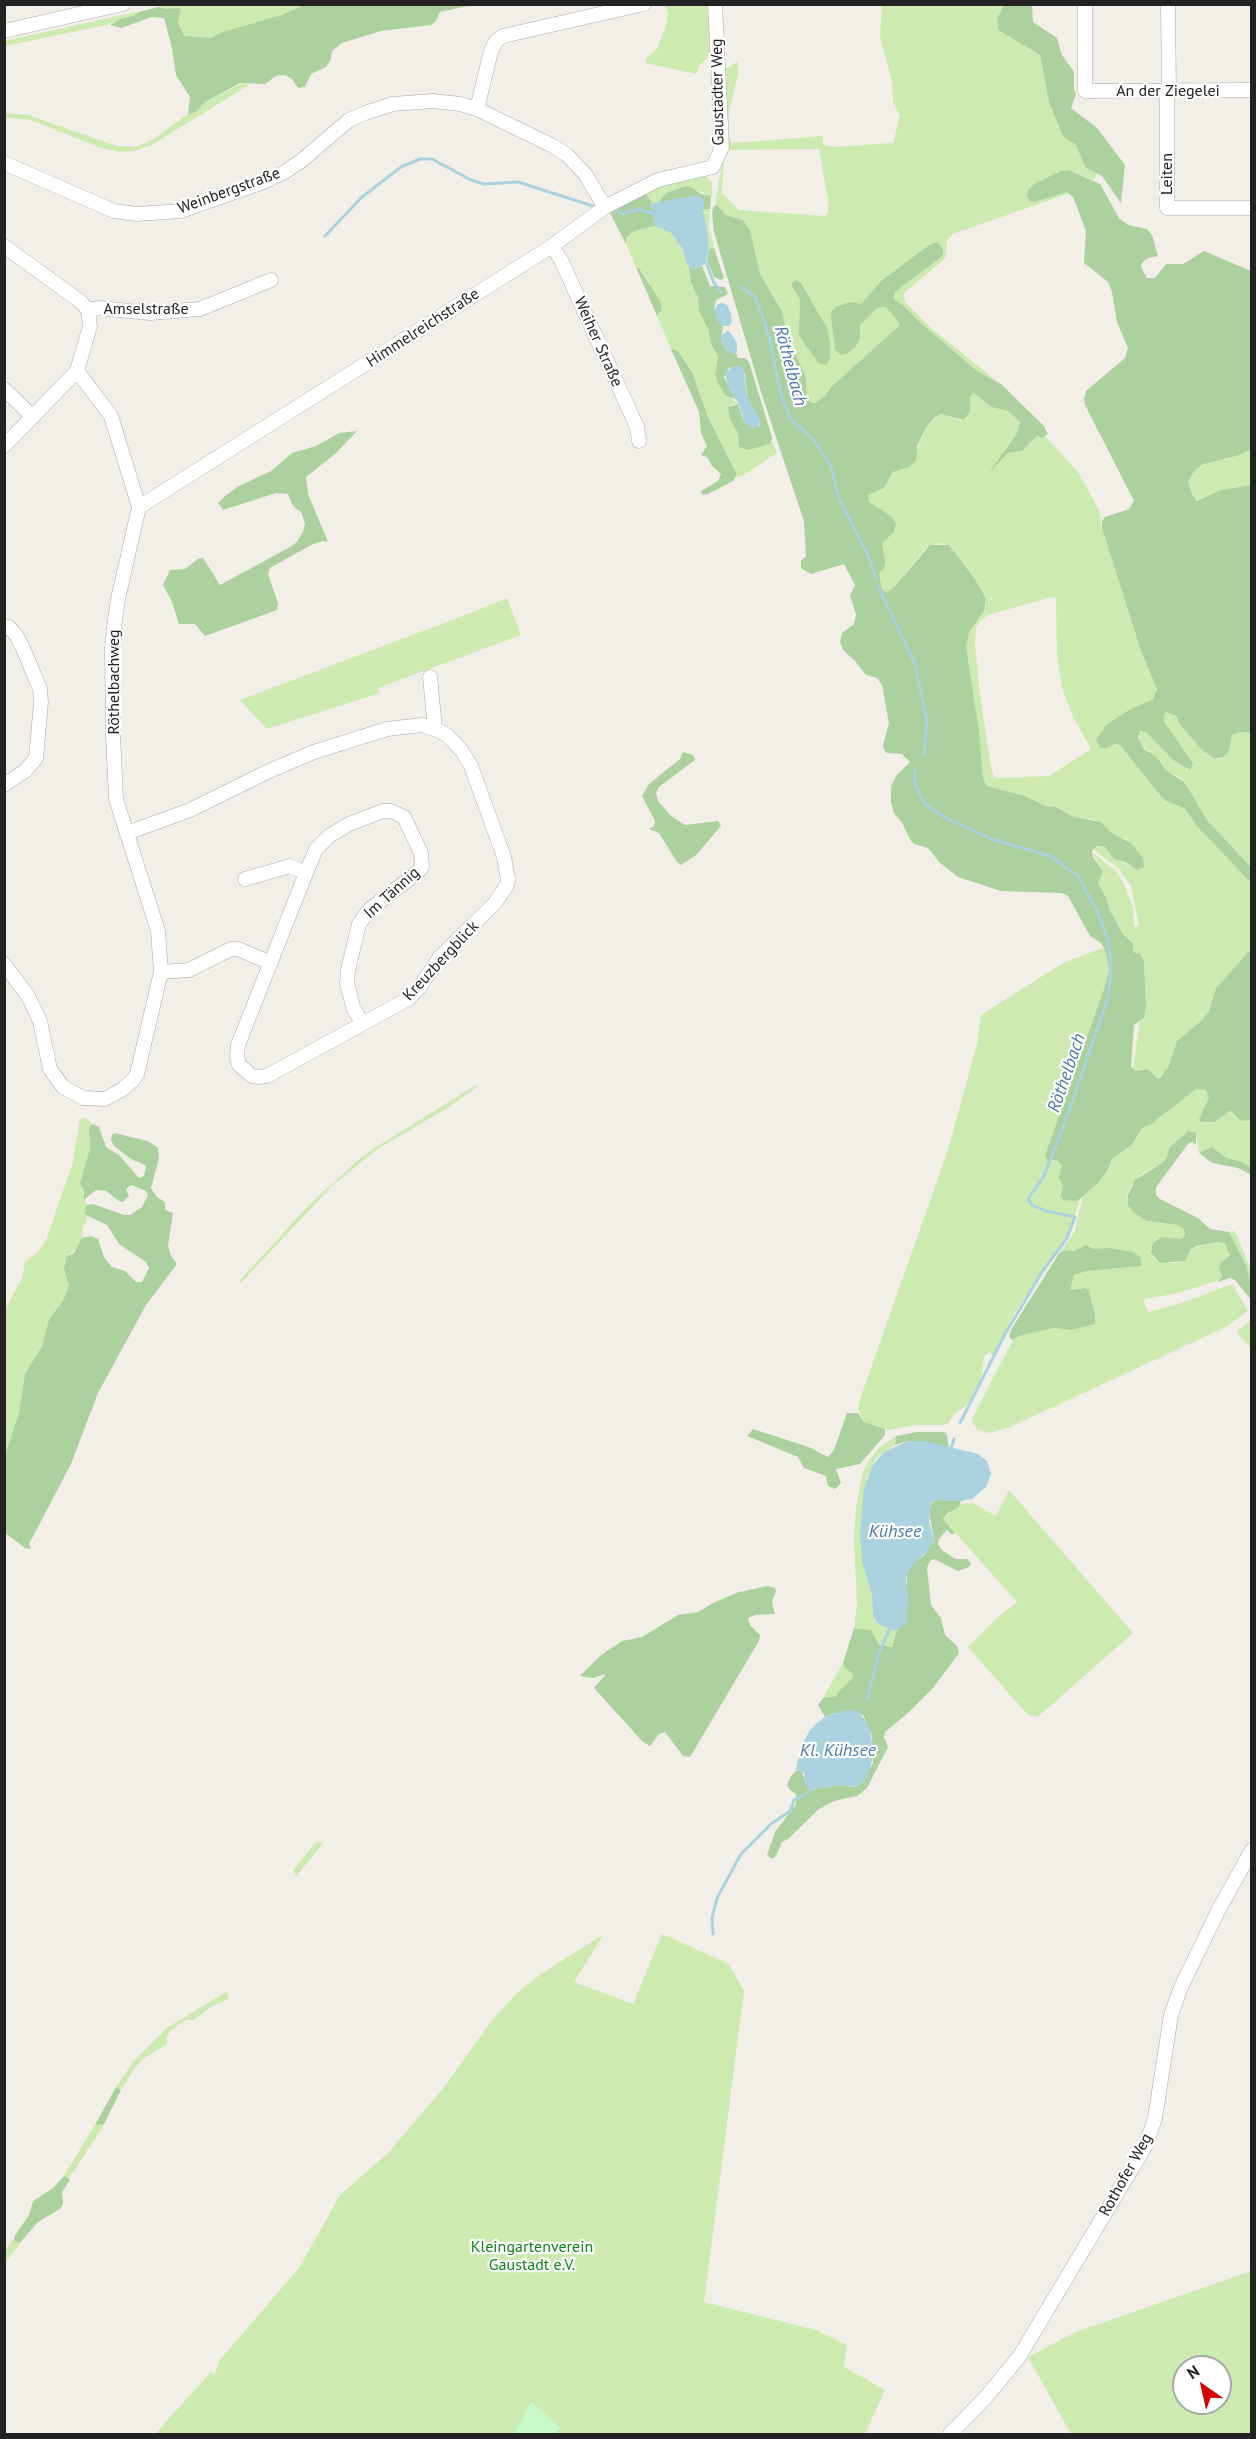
<!DOCTYPE html>
<meta charset="utf-8">
<style>
body{margin:0}
#map{position:relative;width:1256px;height:2439px;overflow:hidden;background:#f2efe9;font-family:"PT Sans",sans-serif}
canvas{display:block}
.frame{position:absolute;inset:0;border:6px solid #222;pointer-events:none}
.north{position:absolute;left:1172px;top:2355px;width:60px;height:60px;box-sizing:border-box;background:#fff;border:2px solid #a7a7a7;border-radius:50%;rotate:326deg;font-size:16px;font-weight:700;line-height:24px;text-align:center;color:#222}
.north::after{content:'';display:block;margin:auto;width:21px;height:27px;background:#d40000;clip-path:polygon(50% 0,100% 100%,50% 72%,0 100%)}
</style>
<div id="map">
<canvas width="1256" height="2439"></canvas>
<div class="frame"></div>
<div class="north">N</div>
</div>
<script>
const context = document.querySelector('canvas').getContext('2d');
context.lineJoin = 'round';
function paint(path, color) { context.fillStyle = color; context.fill(path, 'evenodd'); }
const toPath = rows => new Path2D(rows.map(r => 'M' + r).join(''));
function stroke(path, color, width, dash) { context.strokeStyle = color; context.lineWidth = width; context.lineCap = dash ? 'butt' : 'round'; context.setLineDash(dash || []); context.stroke(path); }
function drawText(font, color, halo, rows, align = 'center') {
  context.font = font + ' "PT Sans",sans-serif'; context.lineWidth = 4.5; context.setLineDash([]); context.textBaseline = 'middle'; context.strokeStyle = halo; context.fillStyle = color; for (const [text, x, y, turn = 0] of rows) {
    context.save(); context.translate(x, y); context.rotate((+turn || 0) * Math.PI / 180); context.textAlign = isNaN(turn) ? turn : align; if (halo) context.strokeText(text, 0, 0); context.fillText(text, 0, 0); context.restore();
  }
}
paint(toPath([
 [169,4,304,5,281,15,209,39,184,36,178,22,181,9,165,9,159,7],
 [664,5,709,5,710,55,700,65,696,74,645,63,647,57,657,49,667,22,668,12],
 [882,5,1004,5,997,19,998,30,1040,55,1049,102,1075,144,1086,168,1097,173,1094,180,1069,170,1057,172,1036,183,1026,196,1027,199,1035,202,1064,192,1070,193,953,234,947,241,946,258,905,292,903,296,906,303,932,329,997,381,976,370,921,323,905,307,894,299,895,292,943,254,943,249,929,245,881,281,861,304,842,304,833,309,835,349,840,355,850,352,860,335,859,325,877,308,885,307,888,309,900,325,831,387,825,396,815,403,811,403,807,396,806,378,787,333,779,305,760,274,750,230,743,220,726,215,718,206,715,206,724,151,725,67,728,68,738,61,738,74,729,112,729,136,732,143,823,136,823,144,832,147,893,143,900,116,893,103,892,81,880,37],
 [819,149,828,200,828,213,825,216,739,210,722,193,724,161,729,150],
 [136,12,138,13,136,15,120,19,107,25,5,46,4,41],
 [243,83,249,85,150,146,133,151,119,152,101,148,31,120,5,117,4,113,28,115,117,146,136,147,152,140,185,116,195,112,205,102],
 [700,175,705,176,712,183,712,197,686,186,668,192,658,203,653,203,642,190],
 [702,209,710,209,709,227,714,246,711,249,709,249,708,234],
 [655,226,671,233,684,253,691,283,698,297,702,318,708,329,711,344,718,356,715,375,717,382,722,390,738,404,730,405,737,431,737,441,749,450,772,441,777,453,744,475,737,477,708,417,692,372,680,353,671,349,657,316,660,314,649,282,639,268,636,267,626,244,626,238,634,231],
 [974,393,991,407,1008,411,1020,422,1016,435,987,475,1008,453,1022,451,1037,436,1046,437,1078,472,1099,510,1102,528,1141,651,1157,689,1156,696,1100,748,1107,748,1115,744,1120,745,1159,794,1166,801,1184,808,1197,826,1251,883,1251,949,1216,988,1209,1011,1202,1020,1177,1041,1166,1071,1158,1079,1148,1069,1136,1071,1133,1069,1140,1021,1144,1018,1146,1006,1144,962,1136,953,1132,952,1132,941,1123,934,1109,909,1107,899,1098,883,1103,871,1092,852,1116,871,1124,884,1133,908,1134,927,1139,926,1131,886,1119,869,1093,849,1101,846,1104,846,1111,856,1137,870,1143,858,1127,840,1112,833,1096,820,1074,817,1057,807,1046,806,1025,796,987,786,983,778,979,730,966,646,969,633,981,616,986,606,986,599,975,579,949,545,939,543,927,547,895,586,887,593,884,593,882,589,879,573,882,543,892,517,872,505,867,499,867,495,884,488,893,472,909,467,927,426,938,415,946,415,961,421,970,409,970,397],
 [1051,597,1056,598,1056,601,1057,654,1062,688,1073,717,1091,749,1049,776,996,778,993,774,991,766,980,695,975,644,976,627,980,621,988,615],
 [1251,450,1251,485,1221,490,1201,500,1194,499,1188,482,1195,470,1208,462,1227,459],
 [507,598,521,635,378,688,380,693,267,729,240,700,460,617],
 [1166,712,1176,716,1181,726,1203,751,1215,759,1220,759,1229,751,1232,735,1239,732,1251,733,1251,867,1207,820,1181,778,1166,770,1160,760,1141,745,1138,733,1144,730,1173,760,1189,770,1188,755,1170,734,1164,722,1164,715],
 [1102,948,1105,950,1109,970,1104,989,1045,1155,1050,1161,1056,1160,1062,1165,1063,1186,1060,1193,1062,1198,1076,1201,1080,1199,1071,1229,1014,1314,994,1356,989,1352,984,1357,981,1378,967,1405,953,1415,949,1423,944,1425,915,1425,888,1430,864,1422,858,1409,861,1396,948,1150,977,1044,981,1015,1063,963],
 [476,1085,478,1086,446,1109,379,1148,332,1186,241,1283,239,1281,309,1205,357,1161,376,1147],
 [1203,1088,1209,1097,1199,1119,1201,1121,1211,1123,1229,1111,1232,1112,1241,1121,1251,1120,1251,1167,1240,1161,1227,1158,1214,1148,1199,1153,1196,1133,1183,1134,1179,1141,1169,1148,1167,1158,1162,1163,1142,1174,1130,1187,1127,1198,1134,1213,1147,1221,1177,1225,1184,1229,1185,1235,1179,1240,1161,1237,1155,1241,1152,1255,1156,1260,1172,1263,1183,1262,1193,1247,1219,1242,1227,1246,1230,1255,1221,1263,1219,1269,1222,1276,1220,1280,1174,1294,1145,1299,1144,1303,1149,1312,1184,1302,1232,1284,1248,1311,1226,1327,1010,1427,989,1433,978,1430,972,1423,973,1417,1013,1340,1022,1335,1055,1328,1095,1324,1095,1314,1090,1292,1082,1288,1070,1290,1073,1275,1079,1272,1095,1270,1142,1266,1127,1251,1095,1249,1089,1246,1074,1251,1066,1250,1060,1252,1074,1233,1083,1196,1099,1182,1108,1171,1112,1159,1132,1146,1142,1128,1159,1119,1187,1095,1196,1089],
 [85,1118,93,1124,89,1130,90,1149,87,1163,81,1178,86,1205,84,1214,88,1217,83,1227,82,1238,77,1248,67,1257,64,1263,69,1284,63,1301,49,1319,42,1346,25,1374,19,1413,5,1455,5,1310,22,1278,25,1262,39,1251,46,1240,73,1162,80,1119],
 [1235,1231,1251,1270,1251,1283,1246,1265,1229,1232],
 [1251,1320,1251,1348,1236,1332],
 [896,1436,895,1445,876,1458,867,1477,860,1531,872,1595,874,1619,884,1627,897,1630,894,1643,890,1648,879,1645,871,1630,854,1628,857,1604,854,1538,856,1507,863,1472,870,1459,878,1449],
 [1009,1490,1133,1633,1038,1717,1027,1714,968,1647,997,1618,1017,1602,943,1519,960,1504,973,1503,996,1516],
 [844,1661,843,1663,853,1674,853,1678,837,1696,823,1698],
 [324,1842,298,1874,297,1877,293,1870,299,1863,315,1843],
 [604,1934,574,1982,633,2004,662,1934,729,1964,744,1991,704,2302,816,2330,847,2345,844,2367,885,2390,865,2434,155,2434,211,2372,215,2374,219,2361,299,2268,340,2195,388,2153,445,2086,493,2019,518,1992,541,1974],
 [226,1992,229,1997,227,2000,214,2005,194,2020,186,2020,170,2031,167,2037,167,2044,143,2059,133,2070,122,2089,118,2090,116,2087,133,2062,168,2027],
 [103,2122,104,2125,68,2180,64,2176,94,2126],
 [13,2239,20,2244,5,2262,5,2252],
 [1251,2271,1251,2434,1071,2434,1028,2357,1076,2332],
 [1184,2367,1220,2367,1220,2403,1184,2403]
]), '#cdebb0');
paint(toPath([
 [1004,4,1032,5,1033,22,1057,38,1062,55,1074,72,1074,89,1076,94,1071,108,1097,128,1125,165,1121,203,1102,176,1086,168,1075,144,1064,137,1061,132,1049,102,1040,55,998,30,997,19],
 [304,5,473,5,440,12,436,21,431,25,381,31,342,43,332,51,331,59,326,67,311,74,305,87,298,88,291,78,284,75,276,76,265,84,240,83,205,102,197,111,188,115,190,97,176,75,172,48,164,18,152,17,121,28,110,25,120,19,136,15,138,12,159,7,165,9,177,8,181,9,178,22,184,36,211,38,220,33,281,15],
 [1069,170,1100,184,1119,218,1128,225,1147,229,1152,235,1158,256,1148,258,1142,263,1141,267,1147,278,1155,278,1166,264,1183,264,1204,251,1251,271,1251,450,1236,456,1204,464,1195,470,1188,482,1193,496,1197,501,1221,490,1251,485,1251,733,1239,732,1232,735,1229,751,1223,757,1215,759,1203,751,1181,726,1176,716,1166,712,1164,715,1164,722,1192,762,1193,765,1190,770,1173,760,1146,732,1140,731,1138,737,1144,749,1157,757,1166,770,1184,782,1207,820,1251,867,1251,883,1197,826,1184,808,1166,801,1159,794,1120,745,1115,744,1107,748,1100,748,1096,740,1106,725,1129,710,1153,699,1157,689,1141,651,1102,528,1102,521,1105,517,1129,509,1134,501,1085,405,1084,399,1086,391,1125,358,1128,348,1117,322,1112,292,1108,282,1084,263,1086,231,1073,197,1067,192,1035,202,1030,201,1026,196,1029,189,1036,183,1060,171],
 [686,186,693,188,701,194,711,196,710,209,702,209,703,205,692,196,658,203,666,193],
 [642,190,653,203,651,204,655,214,655,226,634,231,626,238,626,244,609,211],
 [717,205,726,215,743,220,750,230,760,274,781,309,787,333,806,378,807,396,811,403,815,403,825,396,831,387,900,325,888,309,885,307,877,308,860,325,860,339,856,346,847,354,840,355,835,349,832,325,831,313,835,307,850,302,861,304,881,281,929,245,938,242,943,249,943,254,940,258,895,292,894,299,905,307,921,323,976,370,1001,384,1044,426,1048,434,1042,438,1037,436,1022,451,1008,453,987,475,1016,435,1020,422,1008,411,991,407,974,393,970,397,970,412,963,420,941,414,935,417,927,426,917,446,916,461,909,467,893,472,884,488,868,495,869,502,892,517,896,524,894,532,882,543,885,561,884,568,879,573,882,589,887,593,895,586,930,545,949,545,975,579,986,599,984,611,969,633,966,646,979,730,983,778,987,786,1025,796,1046,806,1056,807,1074,817,1101,822,1112,833,1131,843,1143,858,1144,867,1137,870,1125,862,1114,859,1104,846,1097,846,1092,851,1093,857,1103,871,1098,883,1107,899,1109,909,1123,934,1133,943,1133,952,1140,954,1144,962,1146,1006,1144,1018,1134,1025,1131,1067,1136,1071,1148,1069,1158,1079,1161,1077,1168,1067,1177,1041,1202,1020,1209,1011,1216,988,1251,949,1251,1120,1241,1121,1232,1112,1229,1111,1215,1122,1201,1122,1199,1119,1209,1097,1205,1090,1196,1089,1153,1123,1142,1128,1132,1145,1112,1159,1108,1170,1099,1182,1080,1199,1076,1201,1064,1200,1060,1196,1063,1186,1059,1178,1062,1165,1056,1160,1047,1160,1045,1155,1104,989,1109,970,1105,950,1101,943,1090,936,1068,896,1061,893,1001,891,958,877,940,863,928,848,914,844,911,841,902,823,894,813,891,803,891,786,896,776,910,762,902,754,887,753,884,750,883,745,889,723,882,685,877,678,866,675,855,661,844,651,840,642,842,633,854,624,856,615,850,595,855,585,844,564,811,574,801,568,801,561,806,556,804,521,761,392,714,232,712,213,713,207],
 [714,248,724,278,721,280,714,277,707,260,709,249],
 [688,266,694,269,702,266,710,286,725,287,728,294,716,300,714,310,723,327,721,340,726,349,733,354,736,353,738,358,745,358,749,362,772,437,771,443,749,450,739,447,737,431,730,419,728,407,738,404,743,419,760,426,760,423,747,396,745,374,740,366,729,368,724,377,735,399,725,395,717,382,715,375,718,356,711,344,708,329,699,311,698,297,691,283],
 [636,267,639,268,660,301,662,310,657,316],
 [796,280,801,283,827,328,830,342,830,359,826,365,818,363,799,335,800,300,791,284],
 [671,349,678,351,692,372,708,417,737,475,733,481,708,494,702,495,701,491,718,481,721,474,712,466,707,457,701,455,707,446,701,433,699,412],
 [357,431,335,454,306,477,308,494,328,542,323,541,313,544,270,568,268,574,278,603,277,610,205,636,195,624,179,624,172,602,163,585,170,570,185,569,198,559,203,558,220,585,290,547,297,542,303,532,305,523,301,512,293,506,288,494,276,493,223,510,218,503,225,496,239,486,271,471,292,453,316,446,339,433],
 [683,752,693,755,695,760,659,787,656,793,658,801,670,815,685,825,718,821,721,826,696,855,681,865,677,862,659,833,649,829,654,826,655,821,642,796,649,784,680,759],
 [93,1124,99,1127,106,1147,119,1155,139,1178,144,1176,146,1168,145,1165,131,1159,114,1146,111,1140,112,1135,114,1133,148,1141,158,1148,159,1158,151,1188,157,1197,165,1202,165,1210,173,1213,168,1246,171,1256,177,1264,146,1305,98,1393,71,1464,29,1544,31,1549,25,1548,5,1533,5,1455,19,1413,25,1374,42,1346,49,1319,63,1301,69,1285,64,1269,66,1257,74,1253,82,1238,91,1236,98,1239,104,1257,112,1267,125,1271,136,1282,142,1282,149,1268,146,1262,119,1244,107,1225,84,1214,86,1205,93,1204,124,1215,130,1215,142,1207,148,1195,146,1191,131,1185,126,1189,129,1196,123,1202,119,1201,106,1191,96,1190,84,1200,84,1190,80,1183,90,1149,89,1127],
 [1188,1131,1196,1133,1196,1145,1192,1142,1188,1144,1156,1187,1156,1195,1160,1199,1198,1218,1210,1229,1229,1232,1246,1265,1251,1283,1251,1300,1235,1280,1230,1278,1218,1282,1222,1276,1219,1269,1220,1264,1230,1255,1225,1244,1219,1242,1196,1246,1191,1249,1185,1261,1160,1263,1151,1253,1153,1243,1161,1237,1181,1239,1185,1235,1184,1229,1177,1225,1147,1221,1134,1213,1128,1205,1128,1195,1135,1180,1162,1163,1167,1158,1169,1148],
 [1212,1147,1227,1158,1240,1161,1251,1167,1251,1175,1238,1168,1212,1163,1199,1153],
 [1086,1245,1095,1249,1110,1248,1133,1252,1140,1257,1142,1266,1086,1271,1074,1275,1070,1290,1085,1288,1089,1290,1095,1314,1095,1324,1071,1330,1055,1328,1022,1335,1013,1340,1011,1339,1009,1336,1012,1328,1060,1252,1066,1250,1074,1251],
 [847,1413,858,1413,864,1422,885,1429,885,1435,860,1464,836,1469,841,1483,835,1489,828,1486,826,1476,804,1468,798,1457,747,1436,753,1429,809,1447,828,1457,834,1450],
 [945,1432,947,1435,949,1448,922,1441,908,1441,895,1445,896,1436,917,1432],
 [936,1500,961,1501,958,1508,948,1513,943,1519,955,1533,952,1535,947,1530,939,1539,938,1544,942,1550,955,1559,967,1559,971,1563,969,1567,958,1571,934,1559,930,1561,927,1568,931,1605,941,1618,945,1635,957,1646,959,1653,933,1688,909,1712,885,1732,884,1737,888,1747,867,1788,857,1796,834,1801,819,1809,788,1839,782,1842,776,1856,772,1859,767,1855,775,1832,796,1804,796,1794,790,1790,787,1785,791,1776,797,1770,802,1772,806,1783,811,1790,838,1785,856,1787,864,1781,873,1763,872,1736,863,1715,835,1713,825,1717,818,1705,823,1698,837,1696,837,1693,853,1678,853,1674,845,1668,843,1663,854,1628,871,1630,879,1645,892,1647,897,1630,907,1618,907,1574,912,1565,924,1555,934,1540,929,1512,932,1502],
 [768,1586,775,1588,776,1591,772,1602,775,1614,755,1615,748,1618,750,1625,760,1635,759,1641,690,1757,683,1756,665,1732,659,1734,650,1746,643,1742,594,1688,606,1674,593,1678,580,1676,601,1655,622,1641,642,1637,678,1615,698,1612,713,1603,739,1592],
 [116,2087,121,2090,104,2124,95,2125],
 [64,2176,70,2180,62,2192,63,2204,60,2209,38,2222,20,2243,15,2241,14,2237,29,2215,33,2201,53,2188]
]), '#add19e');
paint(toPath([
 [531,2402,560,2427,556,2434,514,2434]
]), '#c8facc');
paint(toPath([
 [692,196,699,196,704,201,703,212,708,234,709,249,705,264,694,269,687,265,683,250,671,233,653,225,655,214,651,206,653,203],
 [723,303,727,305,731,313,732,322,729,326,723,326,718,322,714,310,718,304],
 [727,331,730,332,737,343,737,352,733,354,728,352,721,340,721,336],
 [734,366,740,366,744,370,746,393,760,421,759,427,752,428,745,423,739,405,728,387,725,373],
 [908,1441,926,1441,978,1454,987,1461,991,1474,986,1487,972,1499,961,1501,936,1500,931,1502,929,1522,934,1540,927,1551,910,1568,906,1578,908,1594,907,1621,902,1627,894,1631,878,1624,873,1616,872,1595,862,1561,860,1531,864,1489,872,1466,884,1452],
 [845,1710,853,1710,860,1713,869,1727,874,1751,870,1770,864,1781,856,1787,838,1785,811,1790,806,1785,804,1773,796,1769,801,1746,810,1730,817,1723,825,1717]
]), '#aad3df');
stroke(toPath([
 [617,211,623,214,639,209,655,214],
 [325,236,362,197,401,167,420,159,432,159,471,180,484,184,518,182,593,206],
 [706,262,714,283,721,292],
 [741,287,755,297,763,318,770,341,780,391,790,419,813,439,831,466,839,499,869,557,876,579],
 [878,586,915,664,927,721,924,756],
 [915,770,915,785,925,804,947,819,995,840,1050,856,1078,876,1097,911,1108,940,1111,967,1108,998,1064,1125,1044,1176,1028,1199,1032,1205,1046,1211,1075,1217,1067,1238,1042,1272,1005,1334,960,1423],
 [951,1449,954,1439],
 [867,1700,878,1656,889,1630],
 [713,1934,712,1918,717,1898,741,1854,771,1824,790,1811,794,1800,806,1794,812,1787]
]), '#aad3df', 3);
const minor = toPath([
 [1085,4,1085,91,1252,90],
 [1168,4,1169,91],
 [4,31,123,4],
 [1167,91,1167,208,1252,208],
 [477,109,491,51,496,41,503,36,644,4],
 [4,163,114,211,137,214,181,211,261,183,283,173,301,161,349,120,365,113,393,104,433,101,460,104,477,109,553,146,567,155,585,174,605,207],
 [4,246,81,302,88,310,90,326,77,371,4,446],
 [552,246,561,260,637,427,639,441],
 [88,310,99,308,150,313,200,309,271,280],
 [4,389,33,417],
 [139,507,552,246,605,207,658,180,713,167,722,147,715,4],
 [4,626,9,627,16,635,22,646,40,689,41,702,36,758,25,771,4,785],
 [430,677,435,729],
 [127,833,190,810,269,771,314,752,387,729,422,725,440,731,448,736,462,751,471,766,504,857,508,880,507,885,495,903,440,957,419,988,408,999,267,1076,259,1077,252,1076,239,1065,237,1057,238,1045,306,873,290,866,245,879],
 [306,873,316,849,329,836,349,824,383,811,391,811,404,817,421,853,422,867,417,873,370,909,359,924,348,970,347,983,353,1007,362,1023],
 [4,964,28,996,40,1021,50,1069,63,1087,83,1098,105,1099,123,1089,133,1080,137,1074,161,972,158,931,116,799,113,734,112,649,114,627,118,599,139,507,111,416,77,371],
 [161,972,189,970,231,949,238,949,271,963],
 [950,2434,986,2397,1019,2357,1146,2145,1155,2118,1171,2015,1181,1987,1219,1909,1252,1850]
]);
stroke(minor, '#a9a9a9', 15);
stroke(minor, '#fff', 14);
drawText('16px', '#222', '#fff', [
 ["An der Ziegelei",1168,91],
 ["Gaustadter Weg",718,92,-91],
 ["Leiten",1167,174,-90],
 ["Weinbergstraße",229,191,-20],
 ["Amselstraße",146,309],
 ["Himmelreichstraße",423,328,-33],
 ["Weiher Straße",598,342,66],
 ["Röthelbachweg",114,682,-90],
 ["Im Tännig",392,893,-42],
 ["Kreuzbergblick",441,961,-47],
 ["Rothofer Weg",1126,2175,-61]
]);
drawText('16px', '#0c8416', '#fff', [
 ["Kleingartenverein",532,2247],
 ["Gaustadt e.V.",532,2265]
]);
drawText('italic 18px', '#4a7aab', '#fff', [
 ["Röthelbach",790,366,75],
 ["Röthelbach",1067,1073,-71],
 ["Kühsee",895,1532],
 ["Kl. Kühsee",838,1751]
]);
</script>
